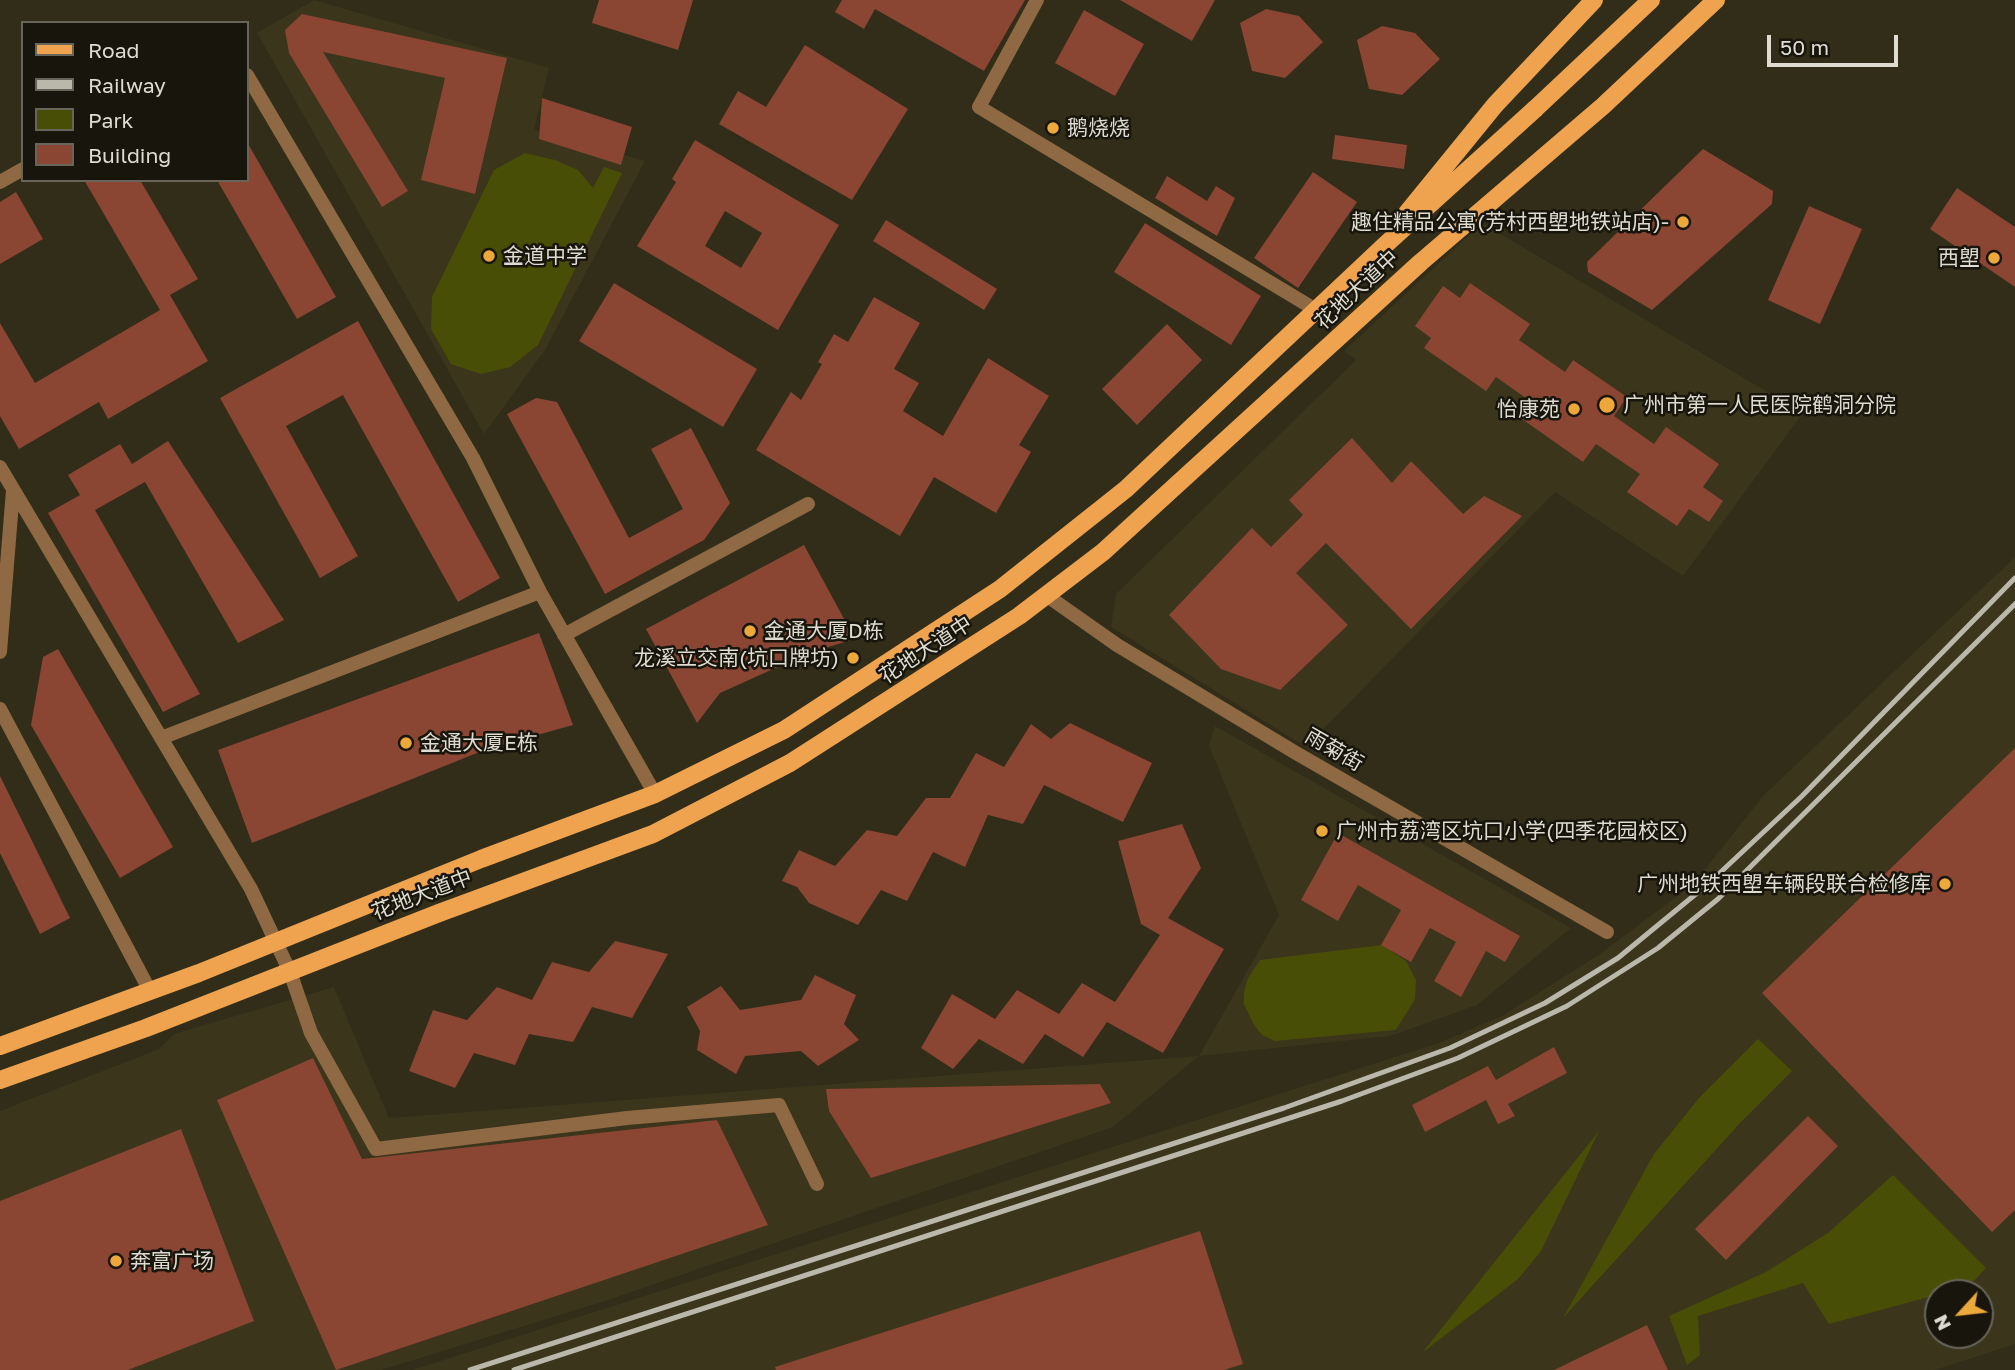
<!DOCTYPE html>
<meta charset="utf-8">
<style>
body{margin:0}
#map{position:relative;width:2015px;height:1370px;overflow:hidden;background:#312d19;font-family:"Golos Text",sans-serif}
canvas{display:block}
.legend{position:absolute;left:21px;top:21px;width:228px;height:161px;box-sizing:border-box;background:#17150c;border:2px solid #67655a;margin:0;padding:9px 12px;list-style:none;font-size:21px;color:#dedcd0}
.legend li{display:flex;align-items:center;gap:14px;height:35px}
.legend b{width:35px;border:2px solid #67655a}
.north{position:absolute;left:1924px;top:1279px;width:70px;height:70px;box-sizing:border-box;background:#17150c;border:2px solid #67655a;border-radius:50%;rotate:243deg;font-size:19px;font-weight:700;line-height:28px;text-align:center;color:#dedcd0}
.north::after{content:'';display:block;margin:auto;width:24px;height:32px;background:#eda83b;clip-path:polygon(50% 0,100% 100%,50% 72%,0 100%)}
.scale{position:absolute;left:1767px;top:35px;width:131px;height:32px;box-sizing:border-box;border:4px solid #dedcd0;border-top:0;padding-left:9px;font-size:21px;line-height:24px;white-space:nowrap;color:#dedcd0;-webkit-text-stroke:5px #17150c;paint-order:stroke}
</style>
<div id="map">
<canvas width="2015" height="1370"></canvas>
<ul class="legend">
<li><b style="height:9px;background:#f0a34f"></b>Road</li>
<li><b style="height:9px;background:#bab8aa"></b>Railway</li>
<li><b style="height:19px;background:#494e07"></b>Park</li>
<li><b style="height:19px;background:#8a4533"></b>Building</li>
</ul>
<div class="north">N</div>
<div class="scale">50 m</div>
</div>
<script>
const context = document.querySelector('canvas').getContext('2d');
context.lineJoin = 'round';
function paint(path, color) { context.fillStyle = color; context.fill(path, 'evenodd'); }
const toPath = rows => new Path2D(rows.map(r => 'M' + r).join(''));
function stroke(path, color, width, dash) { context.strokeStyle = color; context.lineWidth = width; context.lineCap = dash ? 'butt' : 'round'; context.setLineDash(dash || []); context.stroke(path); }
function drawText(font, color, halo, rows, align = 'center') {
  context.font = font + ' "Golos Text","Noto Sans SC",sans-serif'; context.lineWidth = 5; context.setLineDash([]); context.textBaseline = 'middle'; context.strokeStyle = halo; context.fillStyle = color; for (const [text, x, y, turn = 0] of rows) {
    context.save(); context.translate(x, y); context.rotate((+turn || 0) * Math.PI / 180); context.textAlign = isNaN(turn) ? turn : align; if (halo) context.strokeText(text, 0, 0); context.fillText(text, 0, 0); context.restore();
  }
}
paint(toPath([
 [314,0,549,68,534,130,645,161,545,350,484,434,257,33],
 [1482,223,1803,413,1683,576,1555,492,1306,747,1111,627,1116,594,1356,360,1344,351],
 [2015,557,2015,1344,1935,1370,412,1370,1439,1043,1502,1016,1600,954,1693,884,1764,795],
 [1938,1293,1980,1293,1980,1335,1938,1335],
 [1215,726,1571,928,1477,1005,1390,1036,1199,1056,1113,1127,605,1301,381,1370,0,1370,0,1111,159,1049,174,1034,334,987,389,1118,1199,1056,1279,915,1209,746]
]), '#3a351b');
paint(toPath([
 [525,153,555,160,578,170,593,188,604,167,622,173,538,345,510,367,481,374,451,364,431,329,432,297,494,170],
 [1382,945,1406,961,1416,980,1415,999,1396,1030,1275,1041,1262,1035,1253,1023,1244,1004,1244,992,1248,978,1260,960],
 [1758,1039,1792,1071,1740,1123,1563,1318,1654,1154,1699,1098],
 [1599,1131,1541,1251,1518,1279,1422,1353],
 [1893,1175,1986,1268,1969,1286,1829,1324,1803,1283,1698,1316,1700,1355,1687,1365,1669,1316,1766,1272,1828,1233]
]), '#494e07');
paint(toPath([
 [599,0,693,0,678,50,592,23],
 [842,0,1025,0,984,71,875,9,864,29,835,12],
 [1120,0,1215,0,1192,41],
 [1266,9,1299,16,1323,42,1285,78,1252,71,1240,23],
 [1084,10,1144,44,1115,96,1055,63],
 [302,14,507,58,475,194,421,180,445,78,323,52,408,191,382,207,289,53,285,30],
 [1382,26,1415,33,1440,59,1402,95,1369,89,1357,40],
 [805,45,908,109,852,200,719,124,738,91,766,107],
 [542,98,632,127,621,165,539,139],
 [1335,135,1407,145,1404,169,1332,159],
 [695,140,839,225,778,330,637,246,676,182,672,179],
 [725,211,762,233,741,268,705,246],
 [247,142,336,297,297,319,217,180,247,180],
 [1703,149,1773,191,1772,204,1652,310,1588,272,1587,262],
 [1313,172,1357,202,1298,288,1254,258],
 [1167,176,1207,201,1216,186,1235,198,1217,236,1155,198],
 [84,180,140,180,198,279,170,295,208,361,108,419,99,402,19,449,0,416,0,323,35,383,160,310],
 [1957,188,2015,227,2015,287,1930,229],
 [16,192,43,239,0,264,0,202],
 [1809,206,1862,229,1820,324,1768,300],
 [886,220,997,289,984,310,873,241],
 [1145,223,1261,296,1231,345,1114,272],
 [614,283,757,369,723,427,579,341],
 [1470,283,1530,324,1519,340,1565,372,1573,360,1627,397,1614,416,1654,444,1666,427,1719,464,1703,487,1723,501,1709,522,1689,509,1677,526,1627,492,1640,474,1596,444,1583,462,1522,419,1533,403,1496,377,1486,391,1424,348,1431,338,1415,326,1443,286,1460,298],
 [874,297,920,323,894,369,919,383,903,411,943,436,988,358,1049,396,1019,445,1031,452,996,513,934,477,900,536,756,450,791,392,801,400,822,364,818,362,834,334,848,342],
 [358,321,500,578,458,602,343,395,286,426,358,556,320,578,220,398],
 [1167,324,1202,360,1137,425,1102,389],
 [536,398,557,402,629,538,683,509,651,449,691,428,730,503,704,540,605,594,507,414],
 [1352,438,1392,483,1411,461,1463,514,1484,496,1522,516,1411,629,1326,543,1296,573,1348,625,1280,690,1221,669,1169,615,1252,528,1271,547,1303,515,1289,500],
 [168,441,284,620,238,643,145,482,95,510,200,694,163,712,48,513,80,495,68,475,120,444,132,464],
 [804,545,855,639,811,652,720,693,697,723,646,629],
 [539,633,573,725,487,749,252,843,218,750],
 [58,649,173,847,120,878,31,725,43,657],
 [1070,723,1152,763,1123,822,1044,785,1023,824,988,815,965,867,933,852,907,901,881,890,858,925,809,903,797,887,782,881,799,850,835,866,867,830,897,836,926,798,950,798,976,753,1004,767,1031,724,1051,739],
 [2015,748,2015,1210,1992,1232,1762,993],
 [0,776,70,918,40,934,0,853],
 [1182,824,1201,868,1168,918,1224,949,1163,1053,1107,1022,1083,1057,1045,1034,1023,1064,979,1039,953,1069,921,1048,952,994,995,1019,1017,990,1059,1014,1082,983,1115,1002,1160,935,1141,924,1118,841],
 [1338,833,1520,936,1505,962,1486,951,1461,997,1434,981,1456,942,1430,928,1411,962,1381,945,1401,910,1358,885,1338,921,1301,900],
 [615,941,668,954,632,1018,592,1007,573,1042,529,1034,515,1065,474,1053,455,1088,409,1071,433,1010,467,1020,497,987,532,1000,552,962,589,972],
 [815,975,856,995,844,1024,859,1040,818,1066,801,1051,745,1056,736,1074,697,1050,700,1031,687,1007,721,986,740,1010,801,1000],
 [1554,1047,1567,1073,1508,1104,1515,1116,1498,1124,1486,1100,1425,1132,1412,1105,1488,1066,1496,1080],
 [313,1058,362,1159,717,1120,768,1225,336,1370,217,1100],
 [1100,1084,1111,1103,871,1178,829,1111,826,1089],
 [1808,1116,1838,1146,1726,1260,1695,1229],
 [181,1129,254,1321,128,1370,0,1370,0,1201],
 [1200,1231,1243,1364,1224,1370,776,1370,775,1367],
 [1647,1325,1668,1370,1554,1370]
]), '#8a4533');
stroke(toPath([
 [1037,0,979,107,1316,310],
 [247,75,473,458,540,592,655,794],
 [0,182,23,169],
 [0,467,251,889,290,972,311,1033,376,1149,627,1118,779,1105,817,1184],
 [1046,595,1117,645,1296,753,1607,932],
 [564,635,808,504],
 [0,652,13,490],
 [0,709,150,991],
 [161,738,540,592]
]), '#8e6943', 14);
stroke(toPath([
 [1407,213,1495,105,1594,0],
 [0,1046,199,973,481,859,655,794,784,730,1000,589,1126,489,1384,246,1535,109],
 [0,1080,146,1028,439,913,653,834,790,763,1019,616,1103,552,1421,262,1603,106,1716,0]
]), '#f0a34f', 18);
stroke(toPath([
 [470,1370,1284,1108,1450,1048,1545,1003,1618,958,1708,884,1802,796,2015,578],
 [514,1370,1342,1101,1458,1058,1567,1006,1658,948,1718,899,2015,604]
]), '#bab8aa', 5);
stroke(toPath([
 [1535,109,1651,0]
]), '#f0a34f', 18);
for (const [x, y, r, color] of [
 [1053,128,7,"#eda83b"],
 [1683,222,7,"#eda83b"],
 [489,256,7,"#eda83b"],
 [1994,258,7,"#eda83b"],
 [1607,405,9,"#eda83b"],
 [1574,409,7,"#eda83b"],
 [750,631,7,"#eda83b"],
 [853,658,7,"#eda83b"],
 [406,743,7,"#eda83b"],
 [1322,831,7,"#eda83b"],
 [1945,884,7,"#eda83b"],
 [116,1261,7,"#eda83b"]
]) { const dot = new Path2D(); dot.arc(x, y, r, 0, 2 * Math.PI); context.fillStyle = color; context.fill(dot); stroke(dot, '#17150c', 2.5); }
drawText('21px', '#dedcd0', '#17150c', [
 ["鹅烧烧",1067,128],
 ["趣住精品公寓(芳村西塱地铁站店)-",1669,222,"right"],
 ["金道中学",503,256],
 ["西塱",1980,258,"right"],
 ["广州市第一人民医院鹤洞分院",1623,405],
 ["怡康苑",1560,409,"right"],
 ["金通大厦D栋",764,631],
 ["龙溪立交南(坑口牌坊)",839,658,"right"],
 ["金通大厦E栋",420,743],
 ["广州市荔湾区坑口小学(四季花园校区)",1336,831],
 ["广州地铁西塱车辆段联合检修库",1931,884,"right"],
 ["奔富广场",130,1261]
], 'left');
drawText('21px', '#dedcd0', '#17150c', [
 ["花地大道中",1357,290,-43],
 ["花地大道中",926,650,-33],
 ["雨菊街",1334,750,30],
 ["花地大道中",422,895,-21]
]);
</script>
